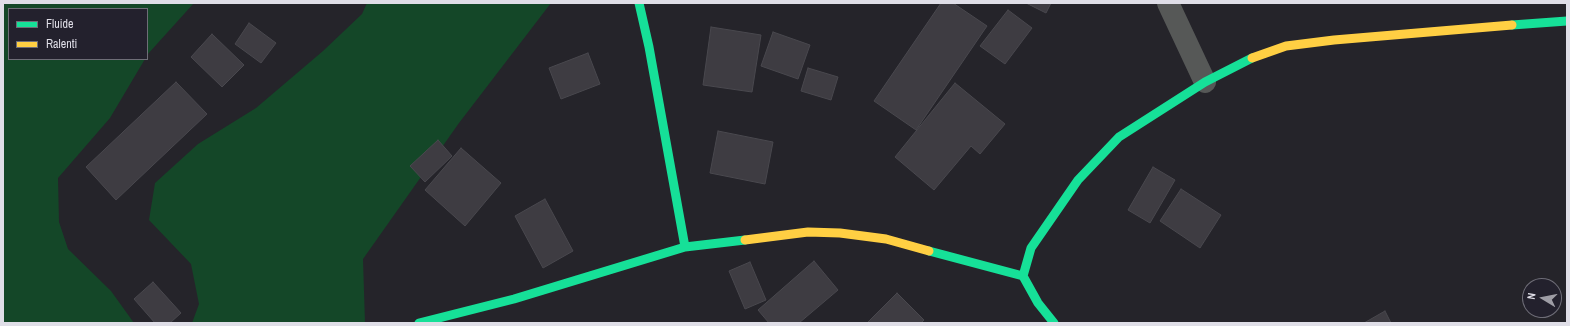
<!DOCTYPE html>
<style>
body{margin:0}
#map{position:relative;width:1570px;height:326px;overflow:hidden;background:#25242a;font-family:"Archivo Narrow",sans-serif}
canvas{display:block}
.frame{position:absolute;inset:0;border:4px solid #dfdee7;pointer-events:none}
.legend{position:absolute;left:8px;top:8px;width:140px;height:52px;box-sizing:border-box;background:#23212d;border:1px solid #6e6d77;margin:0;padding:5px 7px;list-style:none;font-size:12px;color:#dfdee7}
.legend li{display:flex;align-items:center;gap:8px;height:20px}
.legend b{width:20px;border:1px solid #6e6d77}
.north{position:absolute;left:1522px;top:278px;width:40px;height:40px;box-sizing:border-box;background:#23212d;border:1px solid #6e6d77;border-radius:50%;rotate:280deg;font-size:11px;font-weight:700;line-height:16px;text-align:center;color:#dfdee7}
.north::after{content:'';display:block;margin:auto;width:14px;height:18px;background:#9e9da5;clip-path:polygon(50% 0,100% 100%,50% 72%,0 100%)}
</style>
<div id="map">
<canvas width="1570" height="326"></canvas>
<div class="frame"></div>
<ul class="legend">
<li><b style="height:5px;background:#16e098"></b>Fluide</li>
<li><b style="height:5px;background:#ffcf43"></b>Ralenti</li>
</ul>
<div class="north">N</div>
</div>
<script>
const context = document.querySelector('canvas').getContext('2d');
context.lineJoin = 'round';
function paint(path, color) { context.fillStyle = color; context.fill(path, 'evenodd'); }
const toPath = rows => new Path2D(rows.map(r => 'M' + r).join(''));
function stroke(path, color, width, dash) { context.strokeStyle = color; context.lineWidth = width; context.lineCap = dash ? 'butt' : 'round'; context.setLineDash(dash || []); context.stroke(path); }
paint(toPath([
 [3,3,194,3,147,55,147,9,9,9,9,59,145,59,110,118,58,178,59,222,68,249,111,291,134,323,3,323],
 [367,3,551,3,459,123,363,259,365,323,192,323,199,304,191,264,149,220,155,183,198,144,256,108,323,51,362,14]
]), '#144728');
const building = toPath([
 [941,3,953,3,987,26,916,130,874,101,941,3],
 [1026,3,1051,3,1046,13,1026,3],
 [1008,10,1032,28,1005,64,980,46,1008,10],
 [249,23,276,43,261,63,235,44,249,23],
 [711,27,761,35,752,92,703,85,711,27],
 [773,32,810,45,798,79,761,66,773,32],
 [212,34,244,65,222,87,191,57,212,34],
 [588,53,600,84,561,99,549,68,588,53],
 [808,68,838,77,831,100,801,91,808,68],
 [176,82,207,114,116,200,86,167,176,82],
 [955,83,1005,124,980,154,971,146,934,190,895,157,955,83],
 [718,131,773,142,765,184,710,173,718,131],
 [438,140,452,156,425,182,410,166,438,140],
 [461,148,501,183,465,226,425,190,461,148],
 [1153,167,1175,180,1150,223,1128,210,1153,167],
 [1181,189,1221,215,1200,248,1160,221,1181,189],
 [545,199,573,251,543,268,515,216,545,199],
 [814,261,838,290,799,323,769,323,758,310,814,261],
 [750,262,766,300,745,309,729,271,750,262],
 [153,282,181,313,170,323,155,323,134,299,153,282],
 [897,293,924,320,921,323,867,323,897,293],
 [1385,311,1391,323,1364,323,1385,311]
]);
paint(building, '#3e3c42');
stroke(building, '#49484e', 1);
stroke(toPath([
 [1168,3,1205,82]
]), '#565857', 22);
stroke(toPath([
 [639,3,649,47,685,247],
 [1512,25,1567,21],
 [929,251,1023,276,1038,303,1054,323],
 [1023,276,1031,248,1078,180,1119,137,1205,82,1252,58],
 [419,323,514,299,685,247,745,240]
]), '#16e098', 9);
stroke(toPath([
 [1252,58,1286,46,1334,40,1512,25],
 [745,240,808,232,840,233,886,239,929,251]
]), '#ffcf43', 9);
</script>
